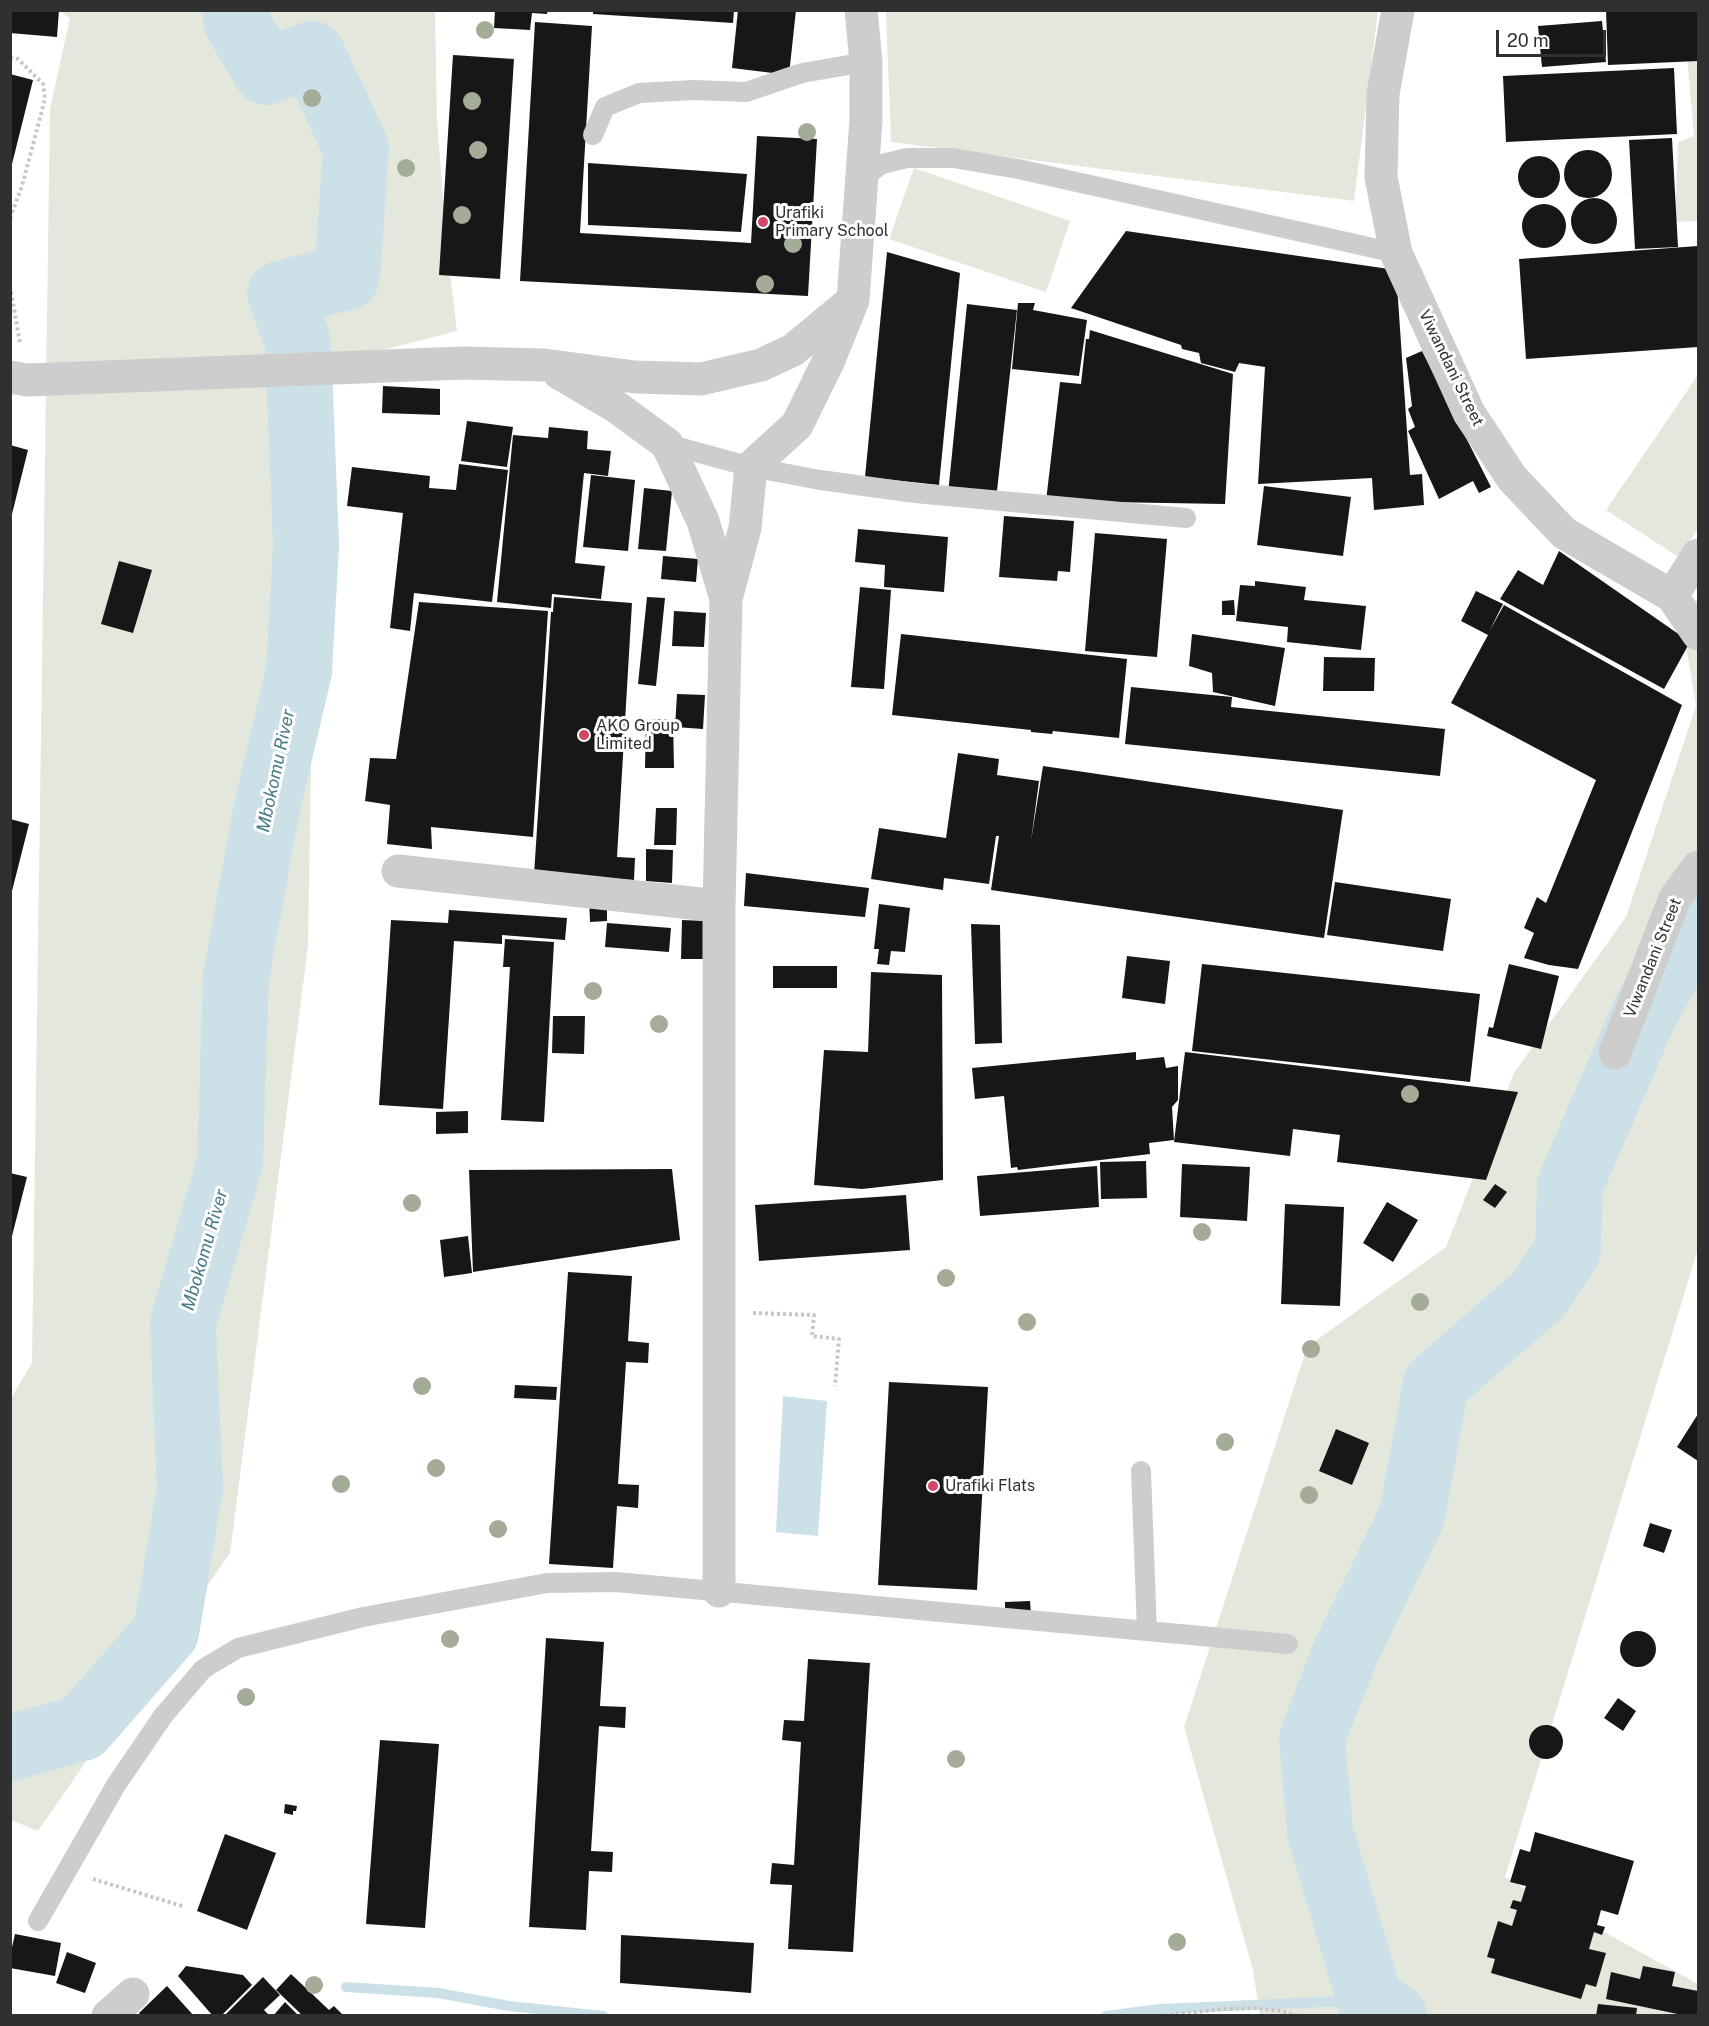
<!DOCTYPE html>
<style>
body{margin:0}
#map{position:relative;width:1709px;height:2026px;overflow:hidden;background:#fff;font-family:"Public Sans",sans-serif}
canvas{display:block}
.frame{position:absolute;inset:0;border:12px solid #303030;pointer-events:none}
.scale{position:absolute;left:1496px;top:30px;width:110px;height:27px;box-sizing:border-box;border:3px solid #303030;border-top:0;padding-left:8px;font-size:18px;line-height:21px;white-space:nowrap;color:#303030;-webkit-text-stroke:4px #fff;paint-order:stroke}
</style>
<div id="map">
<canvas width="1709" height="2026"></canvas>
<div class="frame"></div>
<div class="scale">20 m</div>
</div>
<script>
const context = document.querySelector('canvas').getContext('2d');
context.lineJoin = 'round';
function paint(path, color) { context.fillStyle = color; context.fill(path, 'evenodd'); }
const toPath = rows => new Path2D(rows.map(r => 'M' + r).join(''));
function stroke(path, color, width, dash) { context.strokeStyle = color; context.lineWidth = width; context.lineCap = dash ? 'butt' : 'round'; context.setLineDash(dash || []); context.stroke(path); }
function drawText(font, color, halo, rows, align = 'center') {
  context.font = font + ' "Public Sans",sans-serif'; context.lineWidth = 6; context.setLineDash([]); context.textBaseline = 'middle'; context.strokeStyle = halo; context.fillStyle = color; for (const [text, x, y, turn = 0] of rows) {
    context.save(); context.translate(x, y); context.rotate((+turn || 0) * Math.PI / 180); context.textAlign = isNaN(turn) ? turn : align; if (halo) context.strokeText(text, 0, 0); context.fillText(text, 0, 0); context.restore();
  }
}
paint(toPath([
 [59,11,435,11,437,119,446,239,457,331,332,363,314,586,308,946,230,1553,38,1831,11,1820,10,1400,32,1363,50,109,70,18],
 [886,11,1378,11,1354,201,891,142],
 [1698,55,1698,221,1675,222,1678,142,1694,136,1687,56],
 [914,168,1070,221,1046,292,889,239],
 [1698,375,1698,528,1680,558,1606,510],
 [1698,593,1698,1249,1505,1877,1698,1984,1698,2015,1260,2015,1253,1970,1184,1727,1307,1347,1446,1247,1514,1073,1626,917,1696,706,1687,651]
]), '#e4e8dc');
paint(toPath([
 [783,1396,827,1401,818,1536,776,1532]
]), '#cbe0e7');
stroke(toPath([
 [346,1987,438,1993,509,2006,603,2016],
 [1106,2016,1160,2009,1370,2000]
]), '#cbe0e7', 10);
stroke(toPath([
 [10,1748,82,1728,166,1632,190,1489,183,1323,230,1162,236,977,267,807,299,671,306,545,298,342,280,294,347,277,356,148,312,54,266,72,236,21,237,10],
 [1394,2016,1370,2000,1320,1832,1312,1738,1346,1651,1412,1516,1436,1384,1538,1295,1568,1250,1570,1185,1645,1012,1698,920]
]), '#cbe0e7', 66);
paint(toPath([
 [10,10,59,10,57,37,10,33],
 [495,10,548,10,547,14,532,13,530,30,494,28],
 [593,10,734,10,733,23,593,14],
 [738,10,796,10,789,75,732,68],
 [1606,10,1698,10,1698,61,1608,65],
 [1602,21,1606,62,1542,67,1538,26],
 [535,22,592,26,580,233,751,243,757,136,817,139,808,296,520,281],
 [453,55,514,59,500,279,439,275],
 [1674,68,1677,134,1506,142,1503,76],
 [10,74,33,80,11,168,10,168],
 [1672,138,1678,247,1635,249,1629,140],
 '1564 174a24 24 0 1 1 48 0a24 24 0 1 1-48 0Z',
 '1518 177a21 21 0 1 1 42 0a21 21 0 1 1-42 0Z',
 [588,163,747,174,741,232,588,225],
 '1571 221a23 23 0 1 1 46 0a23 23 0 1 1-46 0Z',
 '1522 226a22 22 0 1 1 44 0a22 22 0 1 1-44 0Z',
 [1126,231,1396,270,1410,475,1422,474,1424,505,1374,510,1372,478,1258,484,1265,367,1239,363,1235,372,1201,363,1199,353,1182,349,1181,345,1071,308],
 [1698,246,1698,347,1526,359,1519,259],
 [887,252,960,273,939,485,865,477],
 [1018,303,1035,303,1033,310,1087,320,1079,376,1012,369],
 [967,304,1017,310,996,500,948,494],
 [1090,330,1233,374,1225,504,1046,501,1060,382,1081,384,1086,339,1089,339],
 [1422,351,1491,487,1479,493,1473,481,1439,499,1408,431,1415,427,1408,409,1412,406,1406,358],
 [383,386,440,389,440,415,382,413],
 [467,421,513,427,507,467,461,461],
 [549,427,588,431,587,449,611,451,608,476,584,473,575,563,605,566,601,599,552,594,551,608,497,602,513,435,548,438],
 [10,445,28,450,11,518,10,517],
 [459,464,508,470,492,602,414,593,410,631,390,628,403,513,347,506,352,467,430,476,429,488,456,490],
 [591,475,635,480,628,551,583,547],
 [1264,486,1351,497,1343,556,1257,545],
 [644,488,672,491,666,551,638,549],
 [1004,516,1074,521,1070,572,1058,571,1057,581,999,577],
 [858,529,948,537,944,592,884,587,885,565,855,562],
 [1095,533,1167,539,1157,657,1085,651],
 [1559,551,1690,642,1664,689,1500,599,1518,570,1543,585],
 [663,556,698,559,696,582,661,579],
 [119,561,152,570,133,633,101,624],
 [1255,581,1306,587,1304,600,1366,606,1361,650,1287,642,1288,627,1236,621,1240,585,1255,586],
 [860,587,891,590,884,689,851,687],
 [1476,591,1503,604,1489,632,1504,605,1682,705,1578,969,1549,965,1524,958,1534,933,1524,928,1537,897,1546,903,1596,780,1451,703,1488,635,1461,621],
 [554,597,632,603,617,857,635,858,634,880,534,875,551,612,553,612],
 [647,597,665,598,656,686,638,684],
 [1234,600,1235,615,1222,615,1222,601],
 [419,602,548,611,533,837,431,827,432,849,387,844,390,805,365,801,370,758,396,759],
 [674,611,706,613,704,647,672,646],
 [901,634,1127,659,1119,738,1053,731,1052,734,1031,732,1031,730,892,715],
 [1192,634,1285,648,1275,706,1213,692,1212,673,1189,666],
 [1324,657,1375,658,1374,691,1323,691],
 [1131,687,1232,697,1231,707,1445,729,1440,776,1125,744],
 [677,694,705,695,703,729,675,727],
 [646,719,673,719,674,768,645,768],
 [958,753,999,759,997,775,1039,781,1031,841,1043,766,1343,810,1324,938,991,890,999,836,996,836,989,884,944,878,943,890,871,879,879,828,946,838],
 [656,808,677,808,676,845,654,845],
 [10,819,29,824,11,895,10,895],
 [646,849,673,850,672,883,646,881],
 [746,873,869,888,865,917,744,906],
 [1335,882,1451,899,1443,951,1327,935],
 [589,899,607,899,607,921,590,922],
 [879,904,910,908,905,952,891,951,889,965,877,964,879,949,874,949],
 [449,910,567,918,565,940,502,935,502,944,454,941,443,1109,379,1105,391,920,448,923],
 [682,920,706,921,706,959,681,959],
 [607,923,671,928,669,952,605,947],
 [971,924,1000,925,1002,1043,975,1044],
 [505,939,554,942,544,1122,501,1120,510,967,503,967],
 [1127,956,1170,961,1165,1004,1122,998],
 [1202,964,1480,994,1470,1082,1192,1051],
 [1509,964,1559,976,1541,1049,1487,1036,1489,1027,1493,1028],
 [773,966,837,966,837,988,773,988],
 [871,972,942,975,943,1180,862,1189,814,1185,824,1050,868,1052],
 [553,1016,585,1016,584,1054,552,1053],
 [1136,1052,1136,1060,1164,1057,1166,1068,1178,1066,1178,1100,1172,1107,1174,1140,1149,1143,1150,1154,1018,1170,1017,1167,1011,1168,1004,1096,975,1099,972,1068],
 [1185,1052,1518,1092,1486,1180,1337,1162,1340,1135,1293,1129,1290,1156,1174,1142],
 [468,1111,468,1133,436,1134,436,1112],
 [1146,1161,1147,1198,1101,1199,1100,1162],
 [1182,1164,1250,1167,1247,1221,1180,1217],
 [1097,1166,1099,1207,980,1216,977,1176],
 [672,1169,680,1240,473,1272,469,1170],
 [10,1173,27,1177,11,1240,10,1240],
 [1495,1184,1507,1192,1495,1208,1483,1200],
 [906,1195,910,1250,759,1261,755,1205],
 [1387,1202,1418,1220,1393,1262,1363,1243],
 [1285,1204,1344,1207,1340,1306,1281,1304],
 [468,1236,472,1273,444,1277,440,1240],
 [568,1272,632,1276,628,1341,649,1343,648,1363,626,1362,618,1484,639,1485,638,1508,617,1506,613,1568,549,1564],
 [889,1382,988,1387,977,1590,878,1585],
 [515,1385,557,1387,556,1400,514,1398],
 [1698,1414,1698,1461,1677,1447],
 [1336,1429,1369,1443,1352,1485,1319,1471],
 [1650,1523,1672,1530,1664,1553,1643,1546],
 [1030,1601,1031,1614,1005,1615,1005,1602],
 '1620 1649a18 18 0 1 1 36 0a18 18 0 1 1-36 0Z',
 [546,1638,604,1642,600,1706,626,1707,625,1728,599,1726,591,1851,613,1852,612,1872,589,1871,586,1930,529,1927],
 [808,1659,870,1663,853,1952,788,1949,792,1885,770,1884,772,1863,794,1865,801,1742,782,1740,784,1720,804,1721],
 [1618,1698,1636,1711,1623,1731,1604,1718],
 '1529 1742a17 17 0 1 1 34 0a17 17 0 1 1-34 0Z',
 [380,1740,439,1744,425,1928,366,1924],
 [285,1804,297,1806,296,1811,293,1811,293,1815,284,1813],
 [1535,1832,1634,1861,1618,1915,1601,1910,1597,1925,1605,1927,1602,1935,1594,1932,1589,1949,1606,1953,1596,1987,1586,1984,1581,1999,1491,1973,1495,1959,1487,1957,1498,1921,1512,1926,1517,1910,1510,1908,1513,1900,1521,1902,1526,1886,1510,1882,1520,1849,1530,1852],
 [225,1834,276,1853,247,1930,197,1911],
 [15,1934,61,1943,55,1976,10,1968,10,1956],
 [621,1935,754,1943,751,1993,620,1983],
 [67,1952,96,1963,85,1993,56,1983],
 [186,1966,243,1975,252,1985,221,2016,213,2016,178,1976],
 [1643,1966,1675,1972,1672,1986,1698,1991,1698,2016,1687,2016,1606,1999,1611,1972,1640,1979],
 [291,1974,329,2010,334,2006,344,2016,303,2016,276,1990],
 [263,1977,280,1995,264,2010,270,2016,224,2016],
 [167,1986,194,2016,141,2016,139,2013],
 [285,2002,299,2016,273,2016],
 [1598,2004,1637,2008,1636,2016,1596,2016]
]), '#171717');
stroke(toPath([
 [10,58,18,59,43,84,45,99,22,186,10,218],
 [10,286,20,343],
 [753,1313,814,1315,812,1336,839,1339,835,1386],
 [93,1879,182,1906],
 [1158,2016,1224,2009,1255,2008,1282,2011,1297,2016]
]), '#c7c7c7', 4, [3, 3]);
stroke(toPath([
 [593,135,605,107,639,93,693,90,746,92,802,73,866,62],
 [862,178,882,164,907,158,953,158,1018,169,1396,253],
 [667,444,751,467,820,480,915,493,1186,518],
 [1141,1471,1147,1631],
 [38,1921,116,1785,163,1716,203,1669,238,1648,363,1617,547,1583,616,1582,1288,1644]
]), '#cdcdcd', 20);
stroke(toPath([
 [1398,10,1383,94,1381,177,1396,253,1469,413,1512,478,1564,533,1672,596,1698,634],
 [559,373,615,406,667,444,703,521,726,599],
 [10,377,27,380,463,363,544,365,635,377,701,379,761,365,793,350,852,301],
 [1672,596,1698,555],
 [398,871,719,906],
 [1615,1053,1675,898,1698,867],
 [719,1591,719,906,726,599,745,528,751,467,797,425,828,362,853,300,866,120,866,62,861,10],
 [108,2016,133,1994]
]), '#cdcdcd', 33);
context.fillStyle = '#a4ab96';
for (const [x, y] of [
 [485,30],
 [312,98],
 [472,101],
 [807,132],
 [478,150],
 [406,168],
 [462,215],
 [793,244],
 [765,284],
 [593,991],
 [659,1024],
 [1410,1094],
 [412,1203],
 [1202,1232],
 [946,1278],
 [1420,1302],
 [1027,1322],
 [1311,1349],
 [422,1386],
 [1225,1442],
 [436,1468],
 [341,1484],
 [1309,1495],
 [498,1529],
 [450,1639],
 [246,1697],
 [956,1759],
 [1177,1942],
 [314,1985]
]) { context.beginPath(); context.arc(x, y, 9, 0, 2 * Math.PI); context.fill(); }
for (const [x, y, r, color] of [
 [763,222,6,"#d34565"],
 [584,735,6,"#d34565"],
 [933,1486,6,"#d34565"]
]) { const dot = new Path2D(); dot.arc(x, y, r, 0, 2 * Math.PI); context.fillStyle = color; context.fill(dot); stroke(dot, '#fff', 2); }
drawText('16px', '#303030', '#fff', [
 ["Urafiki",775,213],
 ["Primary School",775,231],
 ["AKO Group",596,726],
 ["Limited",596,744],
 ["Urafiki Flats",945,1486]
], 'left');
drawText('16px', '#303030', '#fff', [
 ["Viwandani Street",1451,368,64],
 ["Viwandani Street",1653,958,-68]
]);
drawText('italic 18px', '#467a8a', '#fff', [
 ["Mbokomu River",276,771,-78],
 ["Mbokomu River",205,1250,-74]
]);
</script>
